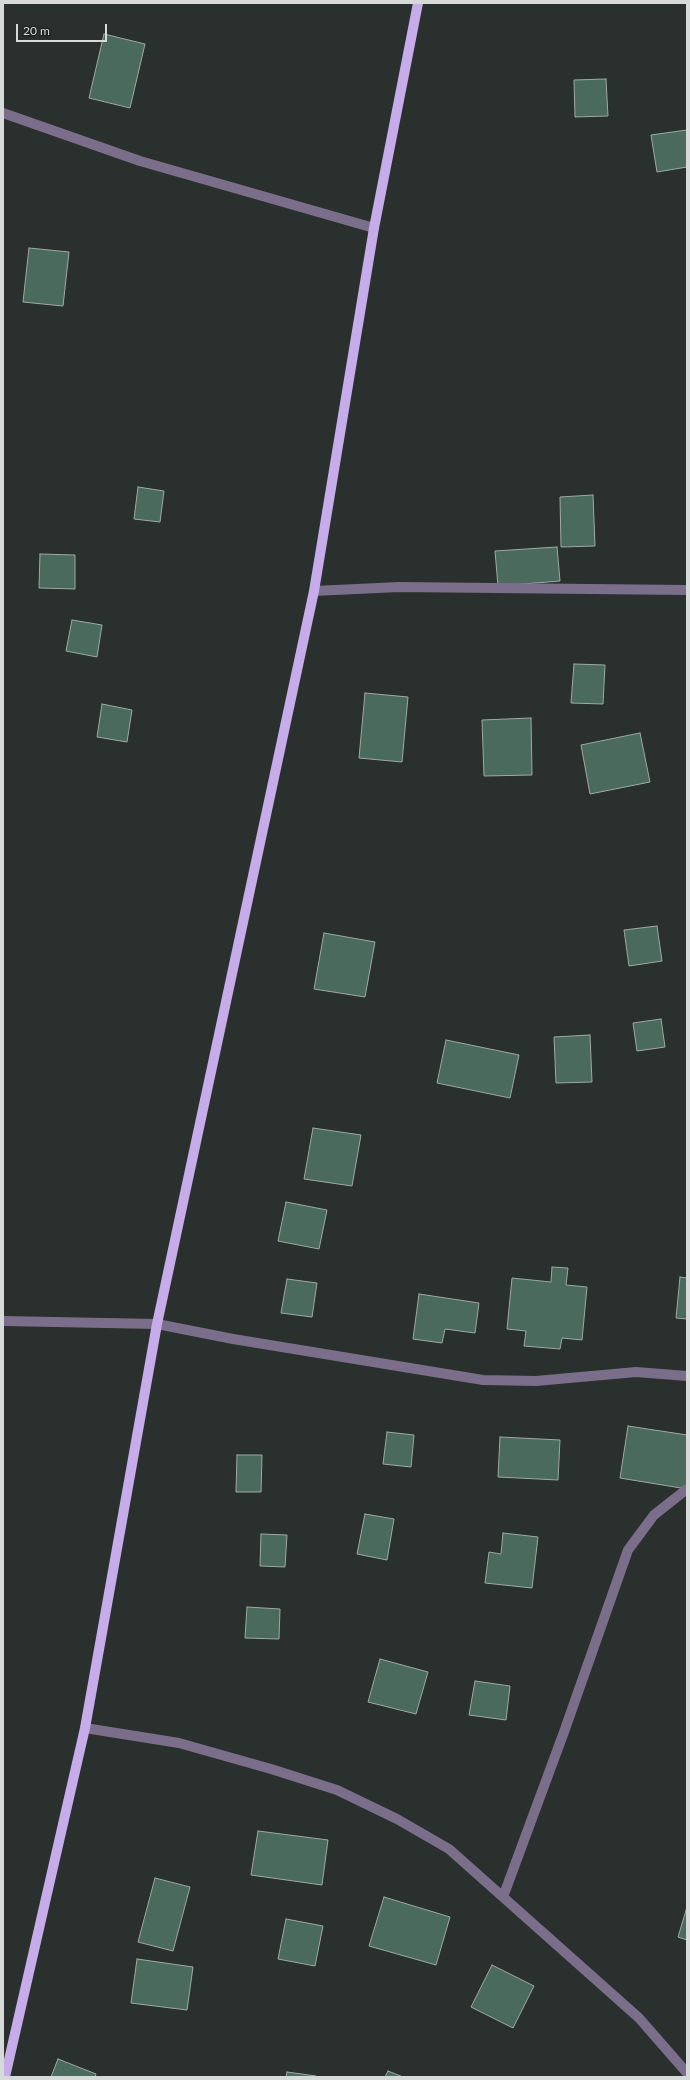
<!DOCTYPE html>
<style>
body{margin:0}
#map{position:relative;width:690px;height:2080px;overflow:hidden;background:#29302d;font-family:Lato,sans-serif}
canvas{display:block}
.frame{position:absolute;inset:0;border:4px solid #d6dbd9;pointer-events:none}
.scale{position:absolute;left:16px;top:24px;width:91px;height:18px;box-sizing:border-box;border:2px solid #d6dbd9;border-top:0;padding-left:5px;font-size:12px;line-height:14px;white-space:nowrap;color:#d6dbd9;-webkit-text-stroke:3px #1f2623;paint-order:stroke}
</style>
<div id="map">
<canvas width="690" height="2080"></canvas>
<div class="frame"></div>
<div class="scale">20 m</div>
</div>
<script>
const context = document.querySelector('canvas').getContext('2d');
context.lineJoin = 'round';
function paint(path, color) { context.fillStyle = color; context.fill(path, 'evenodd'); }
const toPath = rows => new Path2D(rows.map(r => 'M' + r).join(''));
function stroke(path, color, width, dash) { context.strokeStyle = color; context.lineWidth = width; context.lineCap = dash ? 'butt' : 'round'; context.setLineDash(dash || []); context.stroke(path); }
const building = toPath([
 [104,34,145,44,130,108,89,98,104,34],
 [606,79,608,116,575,117,574,80,606,79],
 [687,130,687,167,657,172,651,135,687,130],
 [29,248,69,252,63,306,23,302,29,248],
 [138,487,164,491,160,522,134,519,138,487],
 [593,495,595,546,561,547,560,497,593,495],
 [557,547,560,581,498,586,495,551,557,547],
 [40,554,75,555,75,589,39,588,40,554],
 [72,620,102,625,97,657,66,651,72,620],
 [574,664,605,665,603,704,571,703,574,664],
 [365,693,408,697,402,762,359,758,365,693],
 [102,704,132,710,127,742,97,737,102,704],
 [531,718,532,775,484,776,482,720,531,718],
 [640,733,650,782,590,794,581,745,640,733],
 [657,926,662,961,629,966,624,930,657,926],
 [324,933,375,942,365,997,314,989,324,933],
 [661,1019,665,1047,637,1051,633,1023,661,1019],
 [590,1035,592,1082,556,1083,554,1037,590,1035],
 [446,1040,519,1055,510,1098,437,1083,446,1040],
 [313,1128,361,1135,352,1186,304,1179,313,1128],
 [286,1202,327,1210,319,1249,278,1241,286,1202],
 [552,1267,568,1268,566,1285,587,1287,582,1340,562,1338,560,1349,524,1346,526,1331,507,1329,512,1278,551,1282,552,1267],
 [680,1277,687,1278,687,1319,676,1318,680,1277],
 [287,1279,317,1283,312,1317,281,1313,287,1279],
 [419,1294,479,1303,475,1333,445,1329,442,1343,413,1339,419,1294],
 [628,1426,687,1435,687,1489,620,1478,628,1426],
 [387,1432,414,1435,411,1467,383,1464,387,1432],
 [500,1437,560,1440,558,1480,498,1477,500,1437],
 [237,1455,262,1455,261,1492,236,1492,237,1455],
 [365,1514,394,1519,387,1560,357,1554,365,1514],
 [503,1533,538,1537,532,1588,485,1583,489,1552,501,1554,503,1533],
 [261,1534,287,1535,285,1567,260,1566,261,1534],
 [247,1607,280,1609,279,1639,245,1638,247,1607],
 [380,1659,428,1672,416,1714,368,1702,380,1659],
 [475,1681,510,1686,506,1720,469,1715,475,1681],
 [258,1831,328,1840,322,1885,251,1875,258,1831],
 [155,1878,190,1887,173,1951,138,1942,155,1878],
 [384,1897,450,1917,436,1965,369,1946,384,1897],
 [687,1907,687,1940,678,1937,687,1907],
 [286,1919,323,1926,315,1966,278,1959,286,1919],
 [137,1959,193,1967,187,2010,131,2003,137,1959],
 [492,1965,534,1986,513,2028,471,2007,492,1965],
 [58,2059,96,2074,95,2077,51,2077,58,2059],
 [388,2071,403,2077,385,2077,388,2071],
 [287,2072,316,2076,316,2077,286,2077,287,2072]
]);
paint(building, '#496a5d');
stroke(building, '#a0a9a5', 1);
stroke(toPath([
 [3,113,140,161,374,228],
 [314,591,399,587,687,590],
 [3,1321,157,1324,233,1339,483,1380,536,1381,636,1372,687,1376],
 [85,1728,179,1743,271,1769,337,1790,397,1819,449,1849,639,2018,687,2073],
 [503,1897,564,1732,628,1550,654,1515,687,1489]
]), '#7a6e8b', 10);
stroke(toPath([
 [5,2077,85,1728,157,1324,314,591,374,228,418,3]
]), '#c6ade9', 10);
</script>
